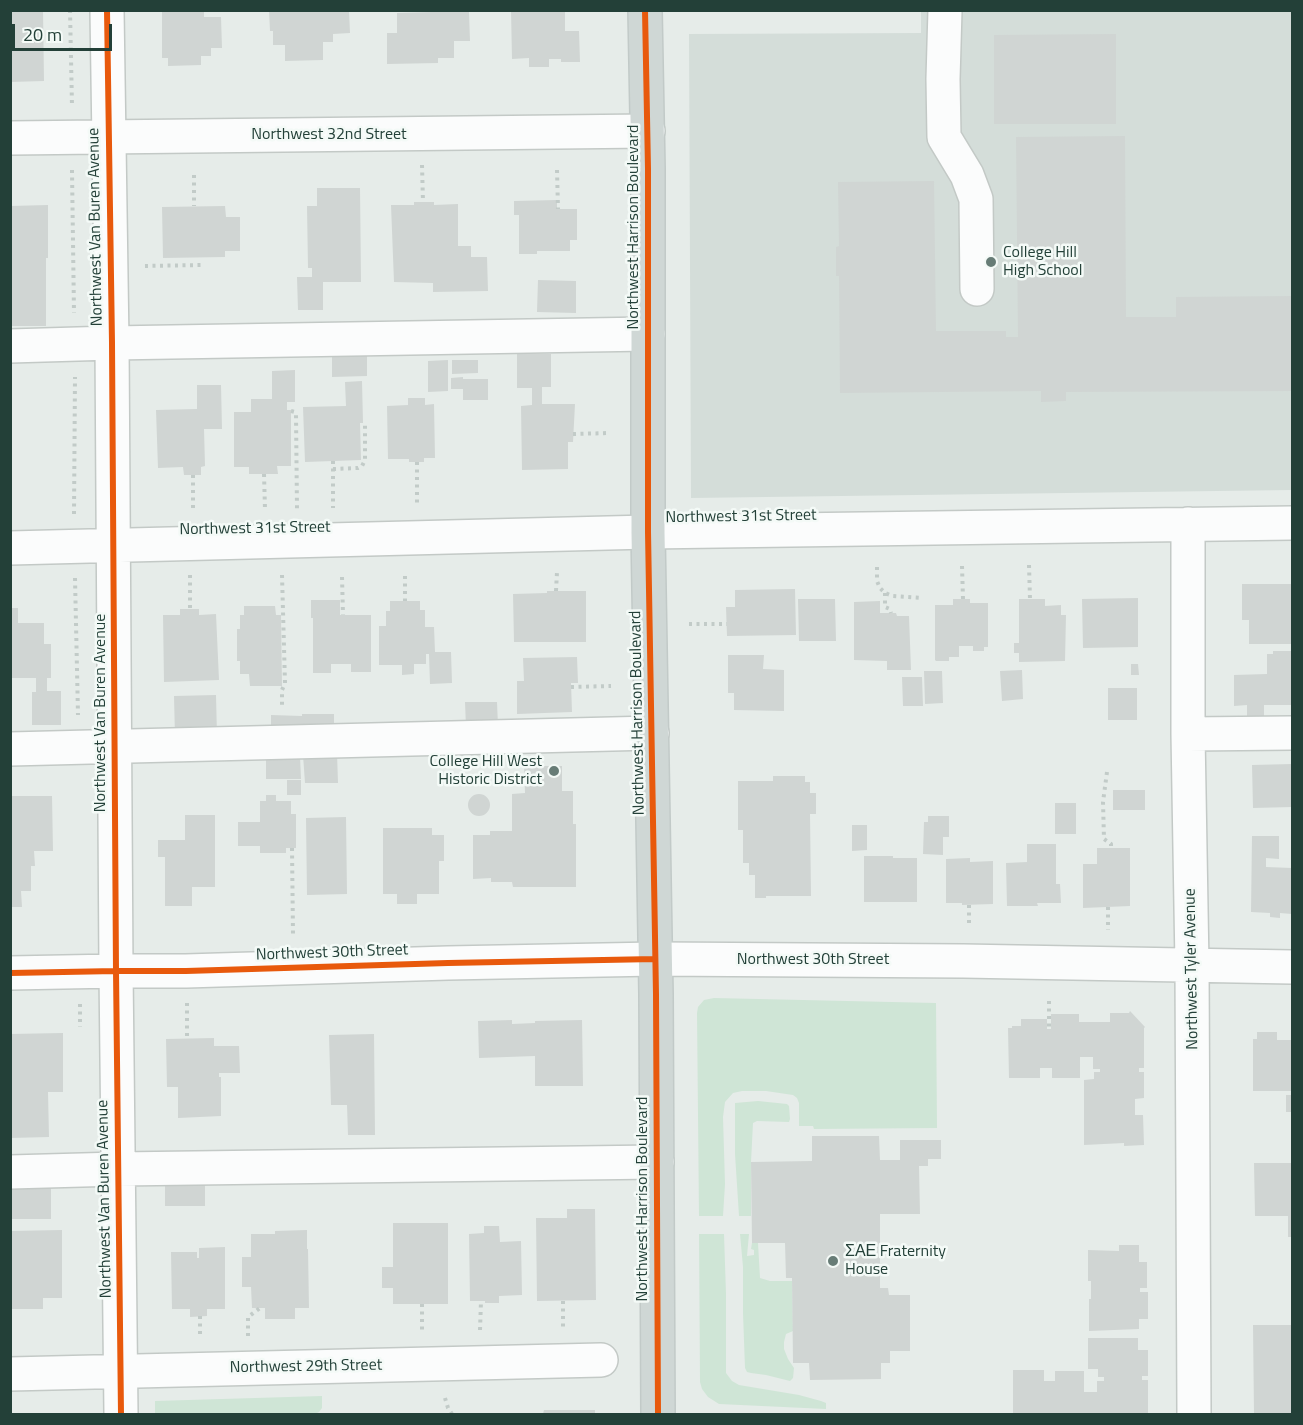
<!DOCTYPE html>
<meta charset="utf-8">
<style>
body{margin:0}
#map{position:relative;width:1303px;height:1425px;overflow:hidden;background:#e6ece9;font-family:"Titillium Web",sans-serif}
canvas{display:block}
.frame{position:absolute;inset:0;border:12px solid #234038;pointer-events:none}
.scale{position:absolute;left:12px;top:24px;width:100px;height:27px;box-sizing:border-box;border:3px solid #234038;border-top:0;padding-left:8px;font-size:18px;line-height:21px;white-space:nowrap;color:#234038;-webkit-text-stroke:4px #f4faf7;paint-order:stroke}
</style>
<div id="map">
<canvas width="1303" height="1425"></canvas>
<div class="frame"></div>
<div class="scale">20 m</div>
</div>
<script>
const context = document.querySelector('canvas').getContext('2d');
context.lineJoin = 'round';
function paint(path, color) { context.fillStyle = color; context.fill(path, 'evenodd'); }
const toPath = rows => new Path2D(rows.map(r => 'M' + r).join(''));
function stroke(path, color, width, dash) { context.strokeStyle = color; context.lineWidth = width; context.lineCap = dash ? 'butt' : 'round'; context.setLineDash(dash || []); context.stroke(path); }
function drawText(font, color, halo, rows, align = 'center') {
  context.font = font + ' "Titillium Web",sans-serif'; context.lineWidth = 5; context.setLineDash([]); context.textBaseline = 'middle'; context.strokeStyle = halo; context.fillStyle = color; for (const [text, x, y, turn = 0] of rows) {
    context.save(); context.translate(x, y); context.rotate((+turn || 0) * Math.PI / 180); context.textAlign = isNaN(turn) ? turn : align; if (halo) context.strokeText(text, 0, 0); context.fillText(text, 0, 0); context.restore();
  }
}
paint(toPath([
 [921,10,1292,11,1292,490,691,498,689,34,921,33]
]), '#d4ddd9');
paint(toPath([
 [714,998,936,1003,937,1128,814,1129,813,1126,799,1126,799,1103,797,1098,793,1095,766,1091,742,1091,733,1093,725,1102,723,1117,725,1184,723,1216,699,1216,697,1013,698,1007,704,1000],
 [758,1101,787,1104,789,1106,790,1119,789,1122,757,1121,753,1123,751,1162,751,1216,739,1216,735,1154,735,1103],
 [699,1234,724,1234,726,1294,726,1373,732,1381,739,1385,799,1395,821,1401,826,1403,826,1409,719,1404,708,1397,702,1389,700,1382],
 [740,1234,749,1234,747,1256,754,1255,754,1250,751,1249,752,1243,758,1243,760,1278,770,1281,792,1281,793,1331,786,1334,784,1342,784,1349,788,1359,794,1368,793,1378,790,1381,766,1375,751,1373,747,1372,745,1368,743,1313,743,1267],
 [322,1396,322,1408,319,1412,315,1414,155,1414,155,1401]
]), '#cfe5d6');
paint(toPath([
 [10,10,43,10,44,81,10,82],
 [162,10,204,10,204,17,221,17,222,48,211,48,211,56,201,56,201,65,168,66,168,58,162,58],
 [269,10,349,10,350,33,333,34,333,42,323,42,323,60,285,61,285,45,273,45,273,31,270,31],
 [431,10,460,10,460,12,469,12,470,41,454,41,454,58,438,58,438,63,387,64,387,33,397,33,397,13,432,12],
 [511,10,565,10,565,31,579,31,580,62,561,62,561,59,549,59,549,67,529,67,529,58,512,59],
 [1116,34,1116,124,994,124,994,35],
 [1125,136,1126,317,1176,317,1176,297,1292,296,1292,391,1066,392,1066,401,1041,402,1041,391,840,393,839,276,836,276,836,247,839,246,838,182,934,181,936,331,1006,331,1006,337,1018,337,1016,137],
 [317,188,360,188,361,282,323,282,323,310,298,310,297,277,312,277,312,268,308,268,307,206,317,206],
 [557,200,557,209,577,209,577,240,570,240,570,251,537,251,537,254,519,254,519,215,514,215,514,201],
 [414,202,434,202,434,205,458,204,458,246,471,246,471,257,487,257,488,291,433,292,433,283,394,282,391,205,414,205],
 [48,205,48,258,46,258,46,326,10,326,10,206],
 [225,206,226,217,240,217,240,251,225,251,225,257,163,258,162,207],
 [538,280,576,281,576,313,537,312],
 [332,353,367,353,367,376,332,377],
 [517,354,551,354,551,387,542,387,542,404,575,404,573,442,568,442,568,469,522,470,521,406,532,405,532,388,517,388],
 [448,360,448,391,428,392,428,361],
 [452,360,478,360,478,373,452,374],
 [295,370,295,402,287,402,287,410,291,410,291,466,277,466,278,474,249,474,249,467,234,467,234,412,251,412,251,399,272,399,272,371],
 [463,377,463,379,488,379,488,400,463,400,463,389,451,389,451,378],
 [362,381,363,423,360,423,361,460,305,462,303,407,346,406,345,382],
 [197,385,221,385,222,429,204,429,205,466,201,467,201,475,184,475,183,467,158,468,156,410,197,409],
 [408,398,425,398,425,405,434,404,435,458,424,458,424,462,409,462,409,459,388,459,387,406,408,405],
 [1242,584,1292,584,1292,644,1249,644,1249,620,1242,620],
 [795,589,796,635,727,636,726,607,735,607,735,590],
 [547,591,586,591,586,642,514,642,513,594,547,593],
 [1138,598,1138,647,1083,648,1082,599],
 [798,599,835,599,836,641,799,641],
 [953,599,970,599,970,603,988,603,988,647,984,647,984,651,973,651,973,646,959,646,959,657,949,657,949,661,936,661,935,660,935,605,953,605],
 [1019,599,1045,599,1045,606,1061,605,1061,615,1066,615,1065,661,1019,662,1019,653,1014,653,1014,643,1019,643],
 [311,600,340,600,340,615,371,615,371,672,351,672,351,664,331,664,331,673,313,673,313,618,311,618],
 [390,601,420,601,420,610,425,610,425,627,434,627,435,652,451,652,452,683,430,684,429,654,426,654,426,664,414,664,414,674,402,675,402,665,379,665,379,626,386,626,386,611,390,611],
 [880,601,880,613,896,613,897,616,909,616,911,670,887,670,887,661,854,660,854,602],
 [244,606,275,606,276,615,281,615,282,686,250,686,249,674,240,674,240,661,237,661,237,629,240,629,240,615,244,615],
 [10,608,18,608,18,623,44,623,44,644,51,644,51,678,47,678,47,691,61,691,61,725,32,725,32,692,36,692,36,678,10,678],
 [180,609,199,609,199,615,216,614,219,680,164,682,163,615,180,615],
 [1273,651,1292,651,1292,705,1264,705,1264,717,1247,717,1247,705,1234,706,1234,675,1267,674,1267,654,1273,654],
 [728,655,764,655,763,669,784,670,784,711,734,710,734,693,728,693],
 [577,657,578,683,571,683,572,712,517,714,517,681,524,681,523,658],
 [1131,664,1138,664,1139,675,1131,675],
 [1022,670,1023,699,1002,701,1000,671],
 [924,671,942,671,943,703,925,704],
 [902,677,922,677,923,706,903,706],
 [1108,688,1137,688,1137,720,1108,720],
 [216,695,217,736,175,737,174,696],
 [465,702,497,702,498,726,466,727],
 [302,714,334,714,334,734,271,734,271,715,302,716],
 [337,753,338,783,305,783,303,755],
 [266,756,300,756,301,779,266,779],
 [1292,764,1292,807,1253,808,1252,765],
 [524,766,562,766,562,791,573,791,573,824,576,824,576,887,513,887,512,882,491,882,491,878,473,879,473,835,490,835,490,831,512,831,512,794,525,793],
 [773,776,805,776,805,782,810,782,810,793,816,793,816,814,810,814,811,896,766,896,766,898,755,898,755,875,749,875,749,863,743,863,743,830,738,830,738,781,773,781],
 [287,780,301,780,301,795,287,795],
 [1113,790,1145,790,1145,810,1113,810],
 '468 805a11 11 0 1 1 22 0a11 11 0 1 1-22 0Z',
 [266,795,276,795,276,801,291,801,291,814,296,814,296,848,286,848,286,853,260,853,260,846,238,846,238,822,260,822,260,801,266,801],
 [10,796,52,796,53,851,34,851,35,866,31,866,31,891,21,891,22,907,10,907],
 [1055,803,1076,803,1076,834,1055,834],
 [185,815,215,815,215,887,192,887,192,906,165,906,165,857,158,857,158,840,185,840],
 [928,816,949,816,949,837,943,837,943,855,923,854,924,822,928,822],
 [346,817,347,894,307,895,306,818],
 [852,825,867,825,867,850,852,851],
 [383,828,432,828,432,835,444,835,444,861,439,861,439,894,417,894,417,904,397,904,397,894,383,894],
 [1252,836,1279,836,1279,859,1266,858,1266,867,1292,868,1292,914,1280,913,1280,918,1270,917,1270,913,1251,912],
 [1027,844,1056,844,1056,884,1060,884,1061,903,1037,903,1038,906,1007,906,1006,863,1027,862],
 [1097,848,1130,848,1130,906,1083,908,1083,864,1097,864],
 [864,856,893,856,893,858,917,858,917,902,864,902],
 [970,858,970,862,993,861,993,904,962,905,962,903,946,903,946,859],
 [1130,1011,1145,1027,1144,1028,1144,1068,1139,1068,1139,1072,1144,1072,1144,1098,1135,1099,1135,1115,1143,1115,1144,1145,1124,1146,1124,1143,1084,1145,1084,1080,1094,1079,1094,1072,1100,1072,1100,1069,1093,1069,1093,1057,1080,1057,1080,1078,1052,1078,1052,1068,1040,1068,1040,1078,1009,1078,1008,1028,1012,1028,1012,1026,1021,1026,1021,1019,1047,1019,1047,1029,1051,1029,1051,1014,1079,1014,1079,1022,1110,1022,1110,1013,1129,1013],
 [512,1020,512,1024,535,1023,535,1021,582,1020,583,1086,535,1086,535,1056,479,1058,478,1021],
 [1257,1032,1277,1032,1277,1040,1292,1040,1292,1091,1253,1091,1253,1039,1257,1039],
 [63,1033,63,1092,48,1092,49,1137,10,1138,10,1034],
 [374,1034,375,1135,348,1135,347,1105,331,1105,329,1035],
 [214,1038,214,1046,239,1046,240,1073,219,1073,219,1077,221,1077,221,1116,178,1118,178,1087,167,1087,166,1039],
 [1286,1095,1292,1095,1292,1112,1286,1112],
 [812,1136,879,1136,880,1160,900,1160,900,1140,941,1140,941,1159,928,1159,928,1166,919,1166,920,1214,880,1214,880,1288,888,1288,889,1295,910,1295,910,1351,890,1351,890,1363,881,1363,881,1379,810,1380,809,1363,793,1363,792,1278,786,1278,785,1243,752,1243,751,1162,812,1161],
 [1254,1163,1292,1163,1292,1237,1288,1237,1288,1216,1255,1216],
 [165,1182,205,1182,205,1206,165,1206],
 [10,1186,51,1186,51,1219,10,1219],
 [567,1209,595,1209,596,1300,537,1301,536,1218,567,1218],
 [393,1223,448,1223,448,1304,393,1304,393,1288,382,1288,382,1267,393,1267],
 [484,1226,499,1226,500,1242,521,1241,522,1295,499,1296,499,1303,485,1303,485,1301,470,1301,469,1234,484,1233],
 [62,1230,62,1298,43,1298,43,1309,12,1309,10,1231],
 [307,1230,307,1249,308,1249,309,1308,295,1308,295,1319,265,1319,265,1308,252,1308,251,1287,242,1287,242,1257,251,1257,251,1234,275,1234,275,1231],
 [1119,1245,1139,1245,1139,1262,1147,1262,1147,1288,1140,1288,1140,1292,1148,1292,1148,1319,1139,1319,1139,1329,1089,1331,1089,1299,1091,1299,1091,1281,1088,1281,1088,1250,1119,1251],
 [225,1247,225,1309,207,1309,207,1316,190,1317,190,1309,172,1309,171,1252,197,1252,197,1258,199,1258,199,1248],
 [1253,1325,1292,1325,1292,1414,1254,1414],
 [1088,1338,1138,1338,1138,1350,1148,1350,1148,1376,1142,1376,1142,1380,1148,1380,1148,1414,1013,1414,1013,1370,1044,1370,1044,1381,1055,1381,1055,1371,1084,1371,1084,1392,1097,1392,1097,1381,1104,1381,1104,1377,1098,1377,1098,1369,1088,1369],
 [544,1410,595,1410,595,1414,543,1414]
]), '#d0d5d3');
const minor = toPath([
 [107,10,112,343,116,971,121,1414],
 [945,10,943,79,944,137,967,175,976,199,977,289],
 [10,138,648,131],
 [10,346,112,343,648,334],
 [1188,524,1188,734,1192,965,1194,1414],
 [10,548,648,532,1292,523],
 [1188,734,1292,733],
 [10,749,652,733],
 [10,973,116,971,186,971,448,963,655,959,963,961,1292,967],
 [10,1172,118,1169,657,1162],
 [10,1374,601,1360]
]);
const major = toPath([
 [645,10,648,169,648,532,656,994,658,1414]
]);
stroke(minor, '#c3c9c6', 36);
stroke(major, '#c2cac8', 36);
stroke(toPath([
 [70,10,72,106],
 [422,165,423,202],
 [72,170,74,313],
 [557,170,558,209],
 [194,175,194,206],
 [145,266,201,265],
 [291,411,295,412,296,415,297,509],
 [573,434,610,433],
 [333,461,333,508],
 [417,462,417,504],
 [333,469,358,468,362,466,365,460,365,425],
 [264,474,265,509],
 [193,475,193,510],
 [74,514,75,377],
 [1029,565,1030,599],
 [962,566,963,599],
 [877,567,877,581,880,588,885,593,893,596,923,598],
 [190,575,190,609],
 [282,575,285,683,282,690,282,708],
 [405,576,405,601],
 [342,577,343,615],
 [75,578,78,715],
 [556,591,557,572],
 [885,593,885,607,890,609,891,613],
 [689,624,727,624],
 [571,687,611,686],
 [1107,772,1103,802,1104,839,1111,844,1111,848],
 [292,848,293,934],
 [969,905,969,927],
 [1108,907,1108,930],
 [1049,1001,1049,1029],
 [187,1003,187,1039],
 [80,1004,80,1027],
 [563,1301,563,1328],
 [422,1304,422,1332],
 [200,1316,200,1338],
 [480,1330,481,1301],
 [248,1336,248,1317,260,1308],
 [445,1398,448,1408,452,1414]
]), '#c2cbc8', 4, [3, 4.5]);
stroke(minor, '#fbfcfc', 33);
stroke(major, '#cfd7d5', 33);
stroke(toPath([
 [107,10,112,343,116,971,121,1414],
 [645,10,648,169,648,532,656,994,658,1414],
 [10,973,116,971,186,971,448,963,655,959]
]), '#e8590c', 6);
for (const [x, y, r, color] of [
 [991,262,6,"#677c76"],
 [554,771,6,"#677c76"],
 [833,1261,6,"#677c76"]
]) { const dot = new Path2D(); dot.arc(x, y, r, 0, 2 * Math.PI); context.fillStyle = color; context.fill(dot); stroke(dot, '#f4faf7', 2); }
drawText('16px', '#234038', '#f4faf7', [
 ["Northwest 32nd Street",329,135],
 ["Northwest Van Buren Avenue",96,227,-91],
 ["Northwest Harrison Boulevard",634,227,-90],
 ["Northwest 31st Street",741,517,-1],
 ["Northwest 31st Street",255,529,-1],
 ["Northwest Van Buren Avenue",101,713,-90],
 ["Northwest Harrison Boulevard",638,713,-91],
 ["Northwest 30th Street",332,953,-2],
 ["Northwest 30th Street",813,960],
 ["Northwest Tyler Avenue",1192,969,-91],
 ["Northwest Van Buren Avenue",105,1199,-91],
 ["Northwest Harrison Boulevard",643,1199,-90],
 ["Northwest 29th Street",306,1367,-1]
]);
drawText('16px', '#234038', '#f4faf7', [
 ["College Hill",1003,253],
 ["High School",1003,271],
 ["College Hill West",542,762,"right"],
 ["Historic District",542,780,"right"],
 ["ΣΑΕ Fraternity",845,1252],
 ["House",845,1270]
], 'left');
</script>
